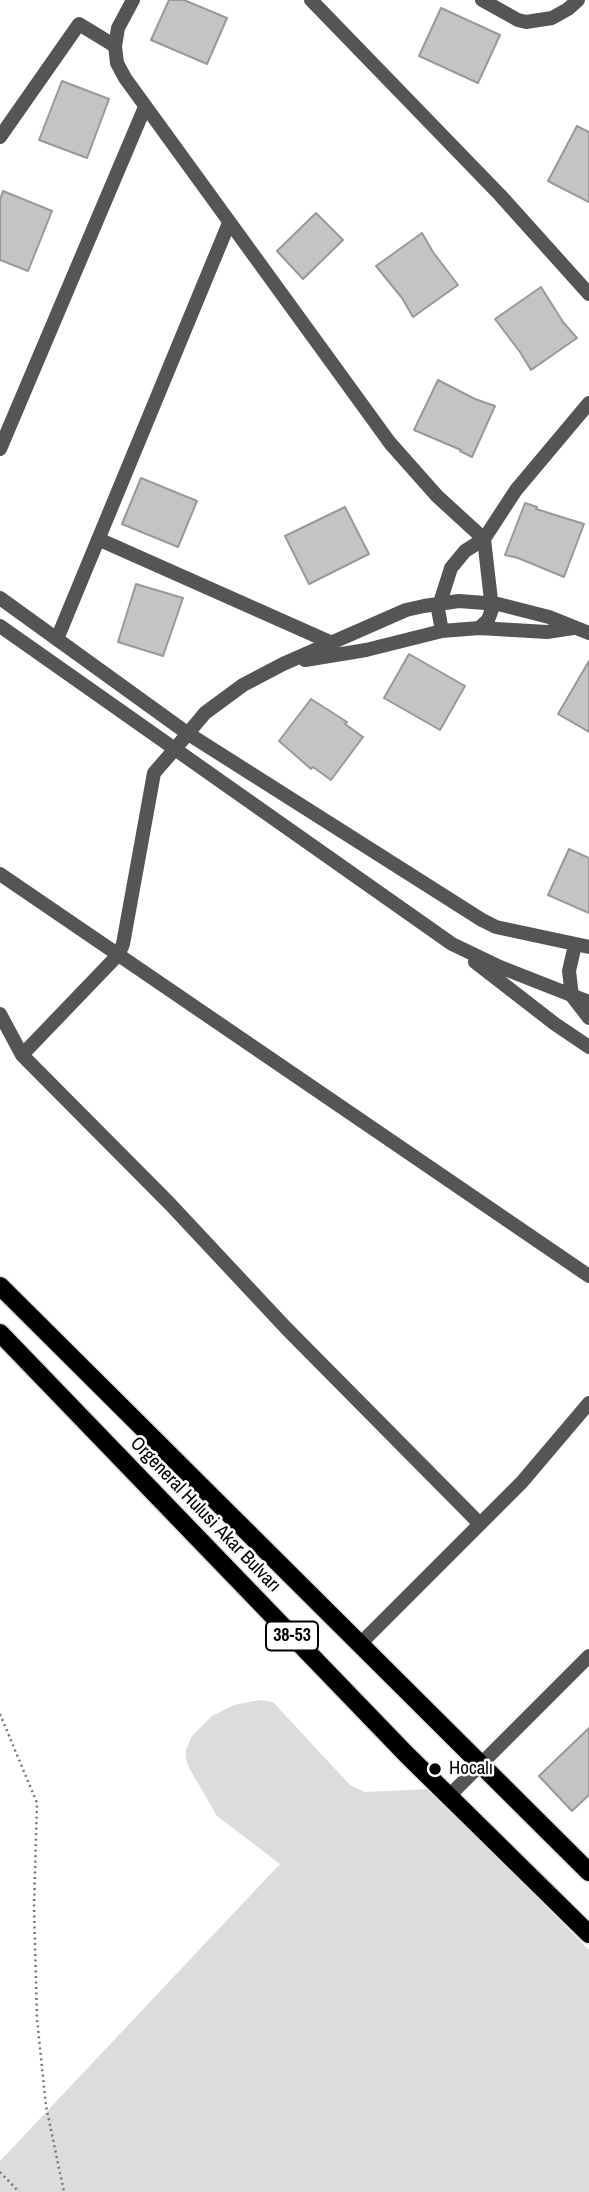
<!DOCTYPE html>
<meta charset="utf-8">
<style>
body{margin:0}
canvas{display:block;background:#fff}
</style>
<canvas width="589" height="2192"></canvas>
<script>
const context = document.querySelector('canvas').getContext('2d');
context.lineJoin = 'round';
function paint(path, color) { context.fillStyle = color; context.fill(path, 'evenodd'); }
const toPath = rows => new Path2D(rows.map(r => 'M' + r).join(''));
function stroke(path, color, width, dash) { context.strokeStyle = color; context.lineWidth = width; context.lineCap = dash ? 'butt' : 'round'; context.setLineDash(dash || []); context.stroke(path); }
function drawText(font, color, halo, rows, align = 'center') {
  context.font = font + ' "Archivo Narrow",sans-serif'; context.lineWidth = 5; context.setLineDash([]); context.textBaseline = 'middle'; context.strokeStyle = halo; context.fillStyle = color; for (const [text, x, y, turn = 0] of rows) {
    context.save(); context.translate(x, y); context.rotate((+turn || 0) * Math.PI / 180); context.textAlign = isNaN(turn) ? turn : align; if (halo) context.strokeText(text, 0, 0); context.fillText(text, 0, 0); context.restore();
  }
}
paint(toPath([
 [260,1700,273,1702,350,1785,365,1792,430,1789,589,1950,589,2192,0,2192,0,2161,280,1864,217,1816,188,1766,186,1758,186,1750,192,1736,212,1716,234,1705]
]), '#dcdcdc');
const building = toPath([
 [169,0,184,0,227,18,207,64,151,40,169,0],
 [441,8,500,35,478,83,419,56,441,8],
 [62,81,109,99,87,158,39,140,62,81],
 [577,126,589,132,589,202,548,181,577,126],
 [3,191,52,211,28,271,0,260,0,200,3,191],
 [316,213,343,240,303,279,277,251,316,213],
 [422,233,433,252,458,285,413,317,402,298,376,266,422,233],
 [541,287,563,322,577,338,531,370,520,352,495,319,541,287],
 [438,380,475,399,495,406,472,457,460,451,461,450,414,430,438,380],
 [141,478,197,501,178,547,122,524,141,478],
 [525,503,537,507,536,509,584,524,564,577,518,558,505,555,525,503],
 [345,507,369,554,309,584,285,536,345,507],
 [136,584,183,598,163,656,118,642,136,584],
 [409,654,465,686,440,730,384,698,409,654],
 [589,661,589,732,558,714,589,661],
 [311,699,347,722,345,724,363,737,331,780,313,767,311,769,279,741,311,699],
 [569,849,589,858,589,913,548,895,569,849],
 [589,1728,589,1795,572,1811,539,1776,589,1728]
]);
paint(building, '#c4c4c4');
stroke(building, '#999', 2);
const primary = toPath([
 [0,1286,589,1872],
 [0,1333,407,1755,589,1934]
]);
stroke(primary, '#dbdbdb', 21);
stroke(toPath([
 [0,1714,37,1803,34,1907,37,2019,46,2106,64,2192],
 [0,2172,19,2192]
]), '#777', 2.5, [2, 3.5]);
stroke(toPath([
 [482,0,518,20,526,22,552,18,568,9,578,0],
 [0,137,79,24,115,46],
 [0,449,145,107],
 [98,539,332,643],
 [57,639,229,223],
 [0,874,589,1276],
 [0,1014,22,1055,170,1204,286,1328,480,1524],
 [22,1055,118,955,123,944,154,773,174,750],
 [360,1644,522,1482,589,1403],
 [449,1796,589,1656]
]), '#555', 14);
stroke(toPath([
 [133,0,118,28,115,46,117,63,125,78,390,443,437,496,484,539,492,609,488,620,479,628],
 [311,0,500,195,589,294],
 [0,598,187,733,482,920,496,927,589,947],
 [0,626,452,944,500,967,589,1002],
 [442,631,438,609,451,568,465,551,484,539,516,490,589,403],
 [305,660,366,650,442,631,479,628,547,632,573,628],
 [174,750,205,713,243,685,283,664,406,610,424,606,459,601,498,604,549,617,589,633],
 [575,945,569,971,572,996,589,1018],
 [475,962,555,1024,589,1047]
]), '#555', 14);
stroke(primary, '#000', 18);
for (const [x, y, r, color] of [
 [435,1769,7,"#000"]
]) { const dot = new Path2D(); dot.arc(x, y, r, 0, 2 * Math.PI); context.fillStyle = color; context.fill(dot); stroke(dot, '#fff', 2.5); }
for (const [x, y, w] of [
 [292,1636,52]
]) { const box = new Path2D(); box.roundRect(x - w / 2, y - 14.5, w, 29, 5); context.fillStyle = '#fff'; context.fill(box); stroke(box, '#000', 2); }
drawText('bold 18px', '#000', null, [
 ["38-53",292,1636]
]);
drawText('19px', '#000', '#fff', [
 ["Orgeneral Hulusi Akar Bulvarı",205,1515,46]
]);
drawText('19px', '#000', '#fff', [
 ["Hocalı",449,1769]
], 'left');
</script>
